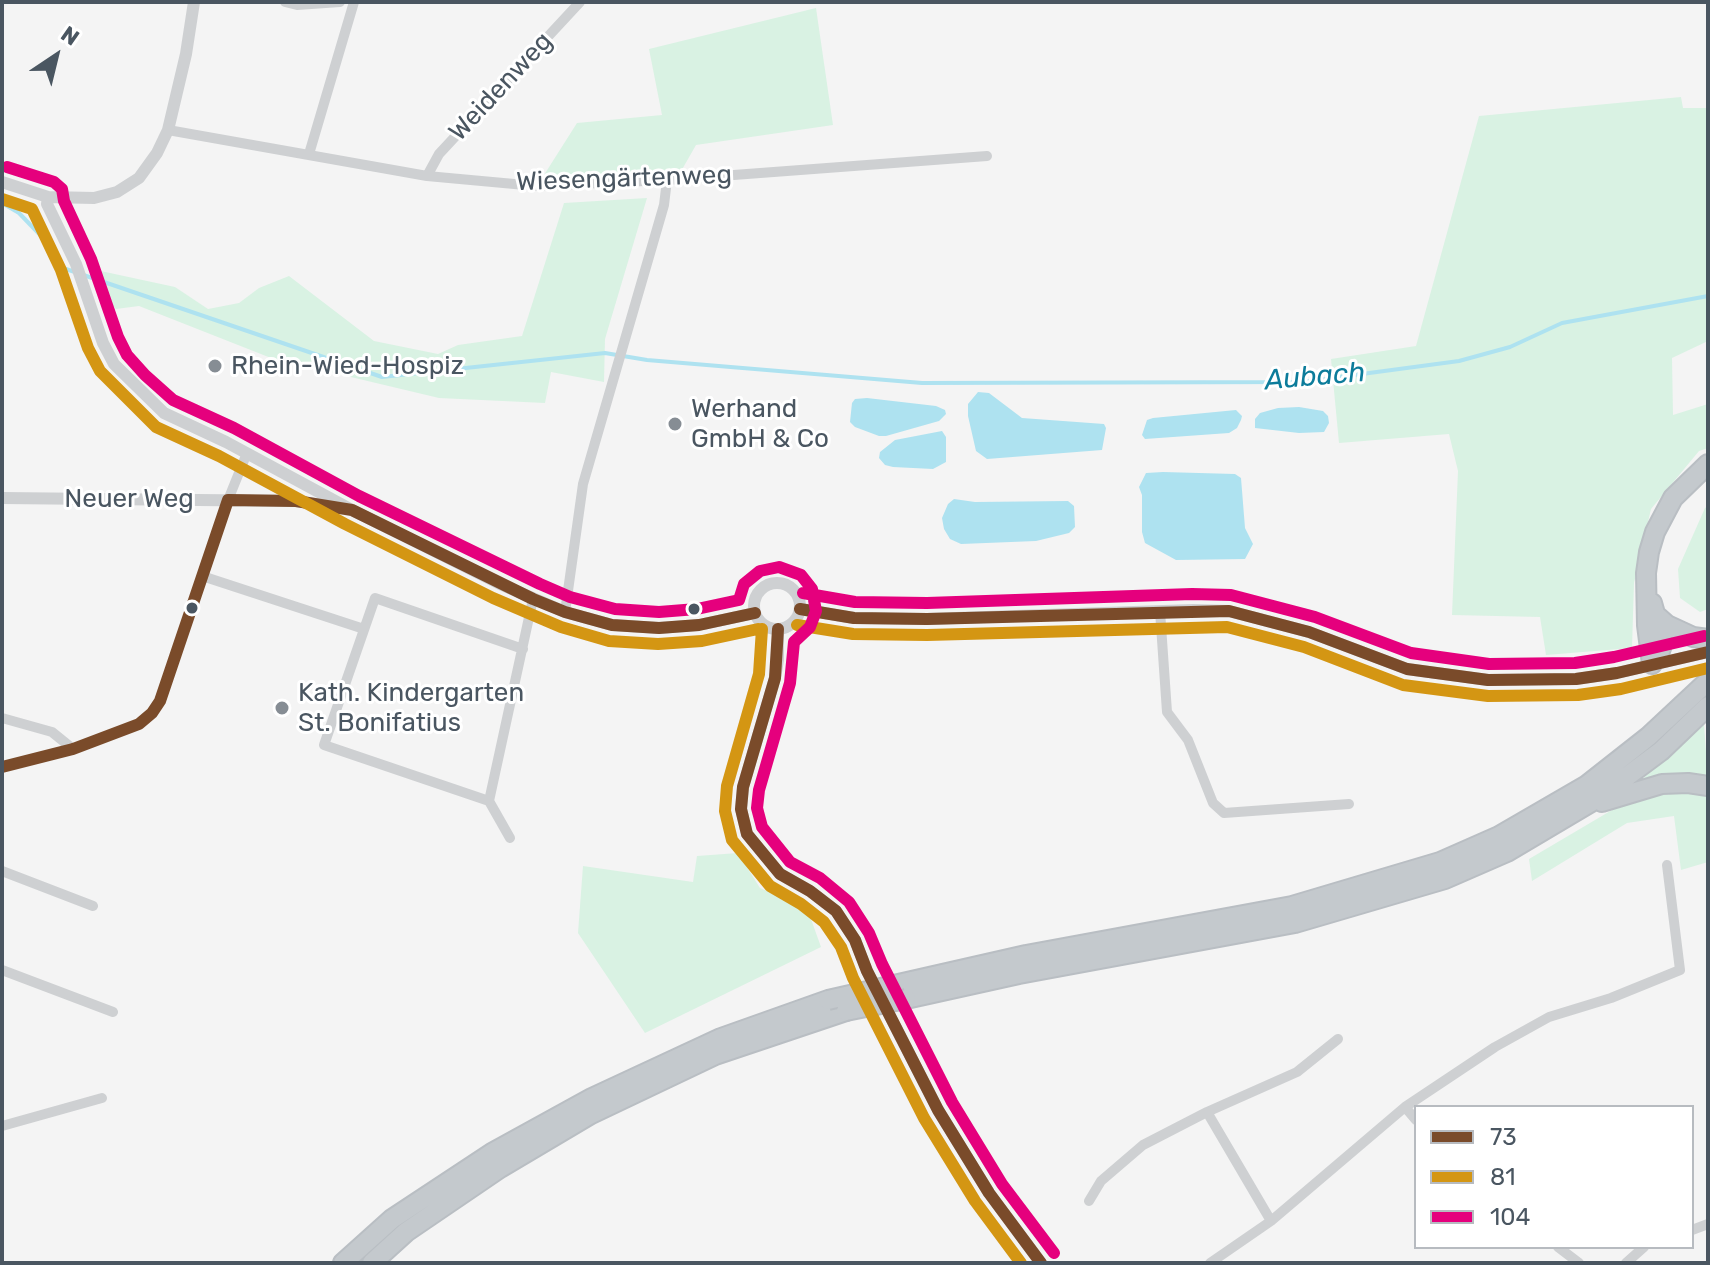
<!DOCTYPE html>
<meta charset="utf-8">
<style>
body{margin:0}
#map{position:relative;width:1710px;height:1265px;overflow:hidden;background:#f4f4f4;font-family:Rubik,sans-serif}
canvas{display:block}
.frame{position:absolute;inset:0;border:4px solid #4a5661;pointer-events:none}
.legend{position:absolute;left:1414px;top:1105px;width:280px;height:144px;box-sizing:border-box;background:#fff;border:2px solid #b7bbc0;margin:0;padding:10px 14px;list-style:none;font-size:24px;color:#4a5661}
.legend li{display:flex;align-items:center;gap:16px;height:40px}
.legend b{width:40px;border:2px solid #b7bbc0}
.north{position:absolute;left:16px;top:16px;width:80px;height:80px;-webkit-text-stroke:6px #fff;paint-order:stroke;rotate:35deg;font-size:22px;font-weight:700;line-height:32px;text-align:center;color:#4a5661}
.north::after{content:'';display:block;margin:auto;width:28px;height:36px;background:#4a5661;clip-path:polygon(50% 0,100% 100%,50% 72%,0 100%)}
</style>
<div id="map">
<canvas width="1710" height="1265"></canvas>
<div class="frame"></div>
<ul class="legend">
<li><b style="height:10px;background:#7a4b2a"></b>73</li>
<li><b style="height:10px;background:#d49613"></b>81</li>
<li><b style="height:10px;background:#e5007d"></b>104</li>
</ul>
<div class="north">N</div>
</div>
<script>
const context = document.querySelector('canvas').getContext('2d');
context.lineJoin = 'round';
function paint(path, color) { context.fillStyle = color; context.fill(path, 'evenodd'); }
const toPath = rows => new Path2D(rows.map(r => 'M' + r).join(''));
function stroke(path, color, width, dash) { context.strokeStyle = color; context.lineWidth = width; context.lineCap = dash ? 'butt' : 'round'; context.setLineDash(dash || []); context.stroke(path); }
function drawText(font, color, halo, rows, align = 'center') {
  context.font = font + ' Rubik,sans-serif'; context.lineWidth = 6; context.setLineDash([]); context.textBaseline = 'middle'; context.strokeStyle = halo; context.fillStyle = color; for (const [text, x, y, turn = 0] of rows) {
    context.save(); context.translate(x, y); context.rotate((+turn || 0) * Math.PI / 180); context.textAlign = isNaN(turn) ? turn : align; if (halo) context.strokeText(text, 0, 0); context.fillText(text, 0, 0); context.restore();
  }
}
paint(toPath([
 [816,8,833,125,696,145,680,173,544,175,577,123,662,115,649,49],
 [1681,97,1683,108,1708,108,1708,341,1672,358,1673,415,1708,404,1708,448,1699,451,1651,509,1634,583,1632,648,1546,655,1540,617,1452,615,1458,471,1449,434,1339,443,1331,359,1416,346,1479,116],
 [647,198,605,339,604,382,551,372,545,403,439,398,271,358,139,306,116,309,105,297,96,270,175,287,208,309,239,303,259,288,289,276,374,341,438,354,458,345,522,336,564,203],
 [1708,506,1708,609,1700,612,1680,598,1678,569,1705,508],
 [1704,724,1708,780,1640,781],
 [1689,792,1708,795,1708,862,1681,870,1674,816,1627,823,1532,881,1529,859,1612,810,1643,797],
 [738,853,760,888,807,908,821,947,645,1033,578,933,583,866,693,882,697,856]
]), '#d9f2e3');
paint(toPath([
 [978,392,989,393,1022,418,1104,424,1106,428,1102,450,987,459,976,451,968,416,968,404],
 [867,398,936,406,945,410,946,414,939,421,886,436,879,436,855,427,850,422,852,403,855,399],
 [1299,407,1323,411,1328,416,1329,423,1324,432,1299,433,1255,428,1255,419,1260,413,1278,408],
 [1236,410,1242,416,1241,420,1237,428,1229,433,1145,439,1142,435,1147,420,1153,418],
 [942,431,946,437,946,462,933,469,893,467,885,465,879,458,880,452,895,440],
 [1163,472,1235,474,1241,478,1245,528,1253,544,1245,559,1176,560,1145,543,1142,532,1142,495,1139,487,1146,473],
 [954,499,975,502,1068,501,1074,506,1075,527,1069,533,1036,541,961,544,950,539,944,529,942,518,948,504]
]), '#aee2f0');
stroke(toPath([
 [2,203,19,213,44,239,63,268,382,377,605,353,647,360,922,383,1302,382,1459,361,1510,347,1562,323,1708,296]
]), '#aee2f0', 4);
const trunk = toPath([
 [1652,603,1663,642,1659,654,1652,664],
 [1658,617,1667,625,1693,637,1708,639],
 [1652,664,1647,625,1646,573,1649,552,1655,532,1673,498,1708,464],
 [1602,802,1662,784,1688,783,1708,786],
 [894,985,1026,955,1292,906,1440,862,1499,836,1587,785,1648,737,1708,681],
 [906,999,1019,974,1295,923,1445,879,1507,852,1598,798,1661,751,1708,706],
 [343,1263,392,1219,492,1153,592,1098,721,1038,828,1000],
 [372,1263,406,1232,500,1168,591,1114,715,1055,846,1011]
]);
stroke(trunk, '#b9bec3', 22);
stroke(toPath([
 [285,2,297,5,340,2],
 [168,130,427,176,536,186,667,180,987,156],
 [309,154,354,2],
 [427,176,439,154,580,2],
 [202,576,364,629],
 [1160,611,1167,712,1188,740,1213,803,1224,813,1349,804],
 [565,612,583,484,664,205,667,180],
 [2,718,52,732,73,749],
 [2,767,73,749,139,724,152,713,160,701,228,500,247,453],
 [489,801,324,745,375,598,523,649],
 [510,838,489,801,533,599],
 [2,871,93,906],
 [2,970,113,1012],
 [1405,1107,1416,1120],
 [1207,1112,1271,1221],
 [2,1126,102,1098],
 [1089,1201,1101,1181,1143,1145,1207,1112,1297,1072,1338,1039],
 [1692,1230,1708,1224],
 [1558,1247,1579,1263],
 [1210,1263,1271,1221,1405,1107,1495,1047,1549,1017,1611,998,1680,970,1667,865],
 [1626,1263,1644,1247]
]), '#ced0d2', 10);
stroke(toPath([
 [2,182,48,197,94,198,117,192,139,178,157,153,168,130,186,54,194,2],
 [48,197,47,204,76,264,103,343,114,364,164,413,226,442,352,510,500,584,565,612,612,625,659,628,699,625,755,613],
 [2,498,296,501,341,508],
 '754 606a23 23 0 1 1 46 0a23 23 0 1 1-46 0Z',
 [800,609,854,618,927,619,1193,610,1229,611,1309,632,1407,669,1488,680,1576,679,1617,673,1708,652],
 [778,629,778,660,775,678,743,787,741,809,747,834,780,874,810,891,836,911,855,940,867,971,938,1110,989,1193,1041,1263]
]), '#ced0d2', 12);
stroke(trunk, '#c4c9cd', 18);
const trunkBridge = toPath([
 [828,1000,894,985],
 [846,1011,906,999]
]);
stroke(trunkBridge, '#b9bec3', 22, []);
stroke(trunkBridge, '#c4c9cd', 18);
stroke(toPath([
 [800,609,854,618,927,619,1229,611,1309,632,1407,669,1488,680,1576,679,1617,673,1708,652],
 [778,629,775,678,743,787,741,809,747,834,780,874,810,891,836,911,855,940,867,971,938,1110,989,1193,1041,1263],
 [2,767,73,749,139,724,152,713,160,701,228,500,296,501,352,510,533,599,565,612,612,625,659,628,699,625,755,613]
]), '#7a4b2a', 12);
stroke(toPath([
 [2,199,32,209,61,270,88,348,100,371,156,427,219,456,345,524,493,598,561,627,609,641,658,644,702,641,758,629],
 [797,625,853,634,927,635,1227,627,1304,647,1403,685,1488,696,1578,695,1621,689,1708,668],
 [762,629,759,674,727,786,725,811,732,840,770,886,801,904,824,922,841,947,853,978,924,1118,975,1201,1021,1263]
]), '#d49613', 12);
stroke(toPath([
 [7,167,54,182,62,189,64,201,91,259,118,337,127,355,145,375,173,400,234,428,359,496,540,584,570,597,615,609,659,612,697,609,739,600,744,584,760,571,779,567,801,575,812,589,816,611,810,627,794,642,790,683,759,790,757,808,762,827,790,862,820,878,849,902,869,933,882,964,952,1102,1002,1184,1054,1253],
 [803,593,855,602,927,603,1192,594,1231,595,1315,617,1411,653,1489,664,1575,663,1614,657,1704,636]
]), '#e5007d', 12);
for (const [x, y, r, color] of [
 [215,366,8,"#868d94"],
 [675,424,8,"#868d94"],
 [192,608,7,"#4a5661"],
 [694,609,7,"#4a5661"],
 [282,708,8,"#868d94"]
]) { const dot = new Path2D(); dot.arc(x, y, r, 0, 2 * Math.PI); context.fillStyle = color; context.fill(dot); stroke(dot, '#fff', 3); }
drawText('26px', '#4a5661', '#fff', [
 ["Weidenweg",501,87,-47],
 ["Wiesengärtenweg",624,179,-2],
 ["Neuer Weg",129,499]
]);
drawText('26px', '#4a5661', '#fff', [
 ["Rhein-Wied-Hospiz",231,366],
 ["Werhand",691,409],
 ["GmbH & Co",691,439],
 ["Kath. Kindergarten",298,693],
 ["St. Bonifatius",298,723]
], 'left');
drawText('italic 28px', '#0c7c9b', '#fff', [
 ["Aubach",1315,377,-5]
]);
</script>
